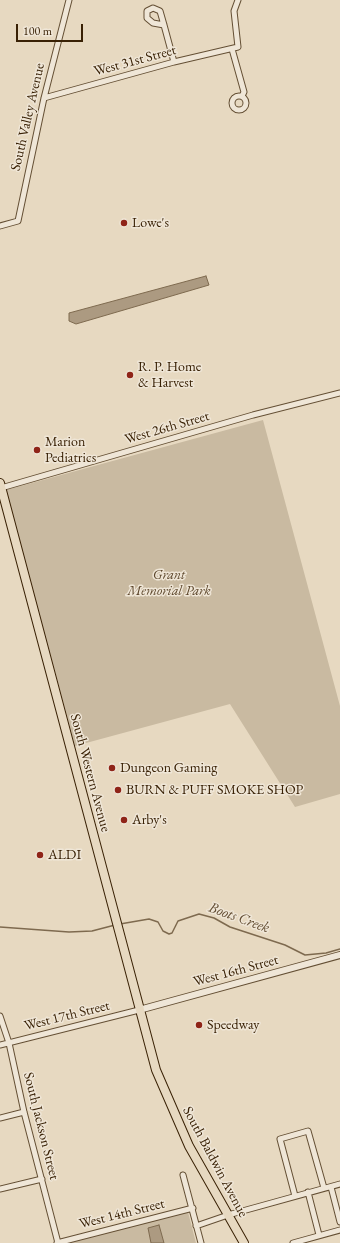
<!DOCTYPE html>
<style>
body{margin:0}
#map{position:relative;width:340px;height:1243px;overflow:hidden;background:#e7d9c1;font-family:"EB Garamond",serif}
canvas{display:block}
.scale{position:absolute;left:16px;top:24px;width:67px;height:18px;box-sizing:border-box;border:2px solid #392105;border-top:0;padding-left:5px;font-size:12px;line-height:14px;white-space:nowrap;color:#392105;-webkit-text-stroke:3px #efe6d7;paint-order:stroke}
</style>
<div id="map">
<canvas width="340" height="1243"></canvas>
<div class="scale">100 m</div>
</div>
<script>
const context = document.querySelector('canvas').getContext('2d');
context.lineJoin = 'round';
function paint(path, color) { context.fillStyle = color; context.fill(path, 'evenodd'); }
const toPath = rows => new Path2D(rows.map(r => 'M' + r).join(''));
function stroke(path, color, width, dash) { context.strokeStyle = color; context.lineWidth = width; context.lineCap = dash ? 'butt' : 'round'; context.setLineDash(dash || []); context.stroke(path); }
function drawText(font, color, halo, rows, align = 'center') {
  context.font = font + ' "EB Garamond",serif'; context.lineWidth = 3; context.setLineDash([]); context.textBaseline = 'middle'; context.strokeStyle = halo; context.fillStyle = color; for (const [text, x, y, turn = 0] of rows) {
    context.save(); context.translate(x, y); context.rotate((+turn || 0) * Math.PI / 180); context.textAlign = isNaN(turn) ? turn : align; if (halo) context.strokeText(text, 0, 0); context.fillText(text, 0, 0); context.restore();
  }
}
paint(toPath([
 [263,420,340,706,340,794,295,807,230,704,75,746,6,490],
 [188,1212,196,1243,66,1243]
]), '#c9baa1');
const water = toPath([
 [206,276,209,285,76,324,69,321,69,313,206,276],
 [159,1225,164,1243,151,1243,148,1228,159,1225]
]);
paint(water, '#ac9a81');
stroke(water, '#7e6a4f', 1);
stroke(toPath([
 [120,924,149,919,158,922,163,931,169,934,172,933,178,921,199,914,214,918,230,927,285,945,305,955,326,953,340,949],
 [0,927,69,932,92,931,115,925]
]), '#7e6a4f', 1.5);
const minor = toPath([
 [164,25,153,23,147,18,147,11,153,8,160,11,164,25,174,62],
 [232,49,244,92,242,96],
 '232 103a7 7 0 1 1 14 0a7 7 0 1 1-14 0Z',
 [44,98,174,62,238,47,234,11,238,0],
 [0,226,18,221,44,98,69,0],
 [1,488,253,415,340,393],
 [0,1016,9,1043,24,1112,58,1243],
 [0,1045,139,1010],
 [0,1118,24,1112],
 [183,1175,201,1243],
 [331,1187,340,1222],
 [0,1189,42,1179],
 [308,1192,319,1235],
 [295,1196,280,1139,308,1131,324,1188],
 [196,1226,228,1215,340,1184],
 [57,1243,193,1208],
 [293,1243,340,1230]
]);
const tertiary = toPath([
 [139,1010,340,955]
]);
const trunk = toPath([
 [0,483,156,1070,189,1146,244,1243]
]);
stroke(minor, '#644f34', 7);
stroke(tertiary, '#644f34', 8);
stroke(trunk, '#392105', 10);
stroke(minor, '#efe6d7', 5);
stroke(tertiary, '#efe6d7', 6);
stroke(trunk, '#e7d9c1', 8);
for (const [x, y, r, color] of [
 [124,223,4,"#8f2418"],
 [130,375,4,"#8f2418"],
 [37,450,4,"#8f2418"],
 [112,768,4,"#8f2418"],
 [118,790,4,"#8f2418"],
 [124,820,4,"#8f2418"],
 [40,855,4,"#8f2418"],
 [199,1025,4,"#8f2418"]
]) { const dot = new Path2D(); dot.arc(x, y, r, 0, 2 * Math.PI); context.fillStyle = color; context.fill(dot); stroke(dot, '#efe6d7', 1.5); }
drawText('14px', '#392105', '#efe6d7', [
 ["West 31st Street",135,61,-15],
 ["South Valley Avenue",28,117,-77],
 ["West 26th Street",167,428,-16],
 ["South Western Avenue",90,773,75],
 ["West 16th Street",236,971,-15],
 ["West 17th Street",67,1016,-14],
 ["South Jackson Street",41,1126,76],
 ["South Baldwin Avenue",215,1162,62],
 ["West 14th Street",122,1214,-14]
]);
drawText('14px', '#392105', '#efe6d7', [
 ["Lowe's",132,223],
 ["R. P. Home",138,367],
 ["& Harvest",138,383],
 ["Marion",45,442],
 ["Pediatrics",45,458],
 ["Dungeon Gaming",120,768],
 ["BURN & PUFF SMOKE SHOP",126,790],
 ["Arby's",132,820],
 ["ALDI",48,855],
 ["Speedway",207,1025]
], 'left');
drawText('italic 14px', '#5d472c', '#efe6d7', [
 ["Grant",169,575],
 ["Memorial Park",169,591]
]);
drawText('italic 15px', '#614b30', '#efe6d7', [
 ["Boots Creek",239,918,20]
]);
</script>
